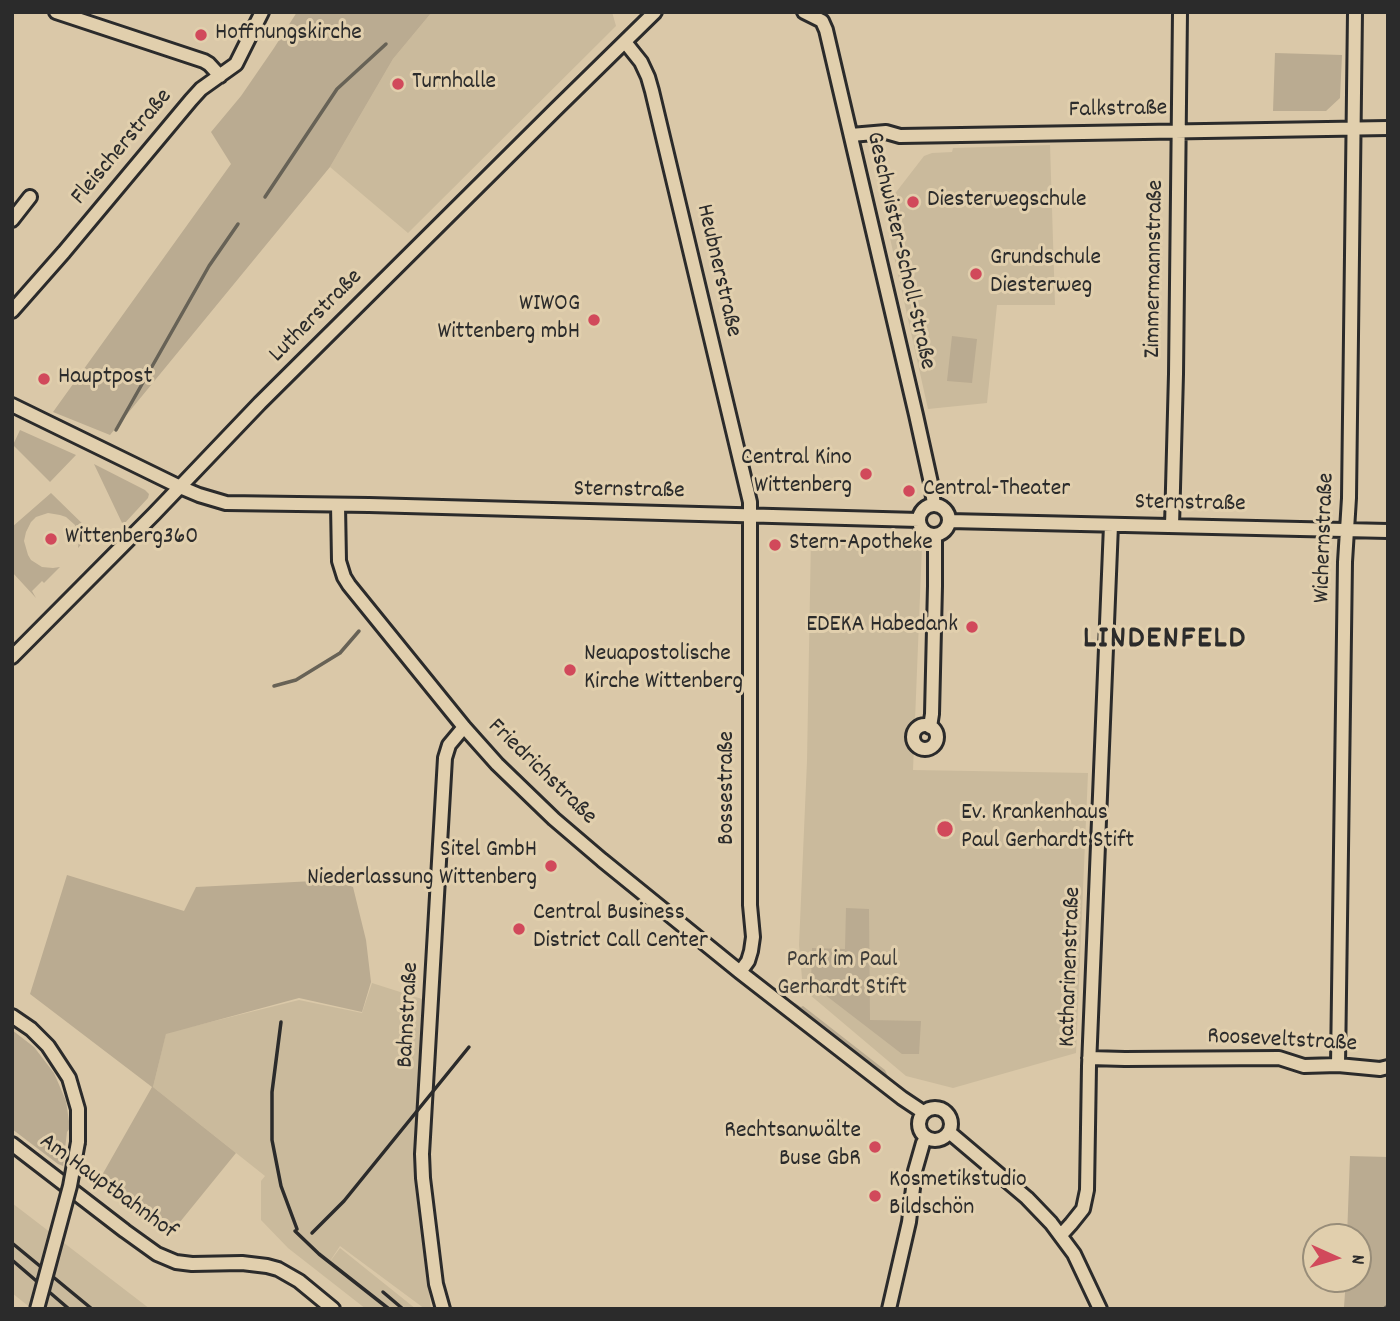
<!DOCTYPE html>
<meta charset="utf-8">
<style>
body{margin:0}
#map{position:relative;width:1400px;height:1321px;overflow:hidden;background:#dac8a8;font-family:Dekko,sans-serif}
canvas{display:block}
.frame{position:absolute;inset:0;border:14px solid #2b2b2b;pointer-events:none}
.north{position:absolute;left:1302px;top:1223px;width:70px;height:70px;box-sizing:border-box;background:#e1cfad;border:2px solid #988d79;border-radius:50%;rotate:94deg;font-size:19px;font-weight:700;line-height:28px;text-align:center;color:#2b2b2b}
.north::after{content:'';display:block;margin:auto;width:24px;height:32px;background:#d1495b;clip-path:polygon(50% 0,100% 100%,50% 72%,0 100%)}
</style>
<div id="map">
<canvas width="1400" height="1321"></canvas>
<div class="frame"></div>
<div class="north">N</div>
</div>
<script>
const context = document.querySelector('canvas').getContext('2d');
context.lineJoin = 'round';
function paint(path, color) { context.fillStyle = color; context.fill(path, 'evenodd'); }
const toPath = rows => new Path2D(rows.map(r => 'M' + r).join(''));
function stroke(path, color, width, dash) { context.strokeStyle = color; context.lineWidth = width; context.lineCap = dash ? 'butt' : 'round'; context.setLineDash(dash || []); context.stroke(path); }
function drawText(font, color, halo, rows, align = 'center') {
  context.font = font + ' Dekko,sans-serif'; context.lineWidth = 6; context.setLineDash([]); context.textBaseline = 'middle'; context.strokeStyle = halo; context.fillStyle = color; for (const [text, x, y, turn = 0] of rows) {
    context.save(); context.translate(x, y); context.rotate((+turn || 0) * Math.PI / 180); context.textAlign = isNaN(turn) ? turn : align; if (halo) context.strokeText(text, 0, 0); context.fillText(text, 0, 0); context.restore();
  }
}
paint(toPath([
 [432,12,612,12,616,26,408,233,330,167,393,59],
 [1050,145,1055,305,997,305,987,403,928,409,888,229,892,228,888,207,890,200,924,156,932,153,952,152,953,148],
 [811,537,917,540,922,546,913,770,1088,773,1076,1053,953,1088,906,1076,803,989,799,945,807,761],
 [372,983,422,999,415,1176,431,1309,425,1309,340,1246,326,1267,340,1248,416,1309,366,1309,288,1248,261,1220,261,1181,265,1176,153,1087,166,1033,299,1000,362,1013],
 [12,1203,150,1309,32,1309,12,1293]
]), '#caba9c');
paint(toPath([
 [297,12,432,12,393,59,330,167,110,435,53,412,231,164,211,132,241,96,274,48],
 [1275,53,1342,55,1340,98,1326,111,1273,111],
 [952,336,977,339,972,383,947,381],
 [20,430,76,455,50,482,13,445],
 [94,464,145,490,149,494,148,498,123,525],
 [51,493,92,533,78,548,79,538,77,531,75,525,66,517,60,515,48,513,36,517,31,522,26,532,24,541,28,555,31,560,42,567,53,568,60,567,44,583,42,581,32,591,36,598,12,572,12,527],
 [67,875,184,911,196,887,334,880,353,887,366,940,371,982,362,1012,299,998,166,1034,153,1087,236,1153,171,1233,97,1184,152,1087,30,994],
 [846,908,869,909,870,1020,921,1021,919,1054,902,1054,811,984,812,948,845,949],
 [795,1003,801,1007,803,1006,885,1070,889,1079,793,1006],
 [12,1030,34,1047,54,1073,66,1101,70,1128,67,1132,63,1166,58,1164,12,1129],
 [1350,1156,1388,1157,1388,1309,1319,1309,1344,1307,1346,1279,1358,1279,1358,1237,1347,1237]
]), '#baab91');
stroke(toPath([
 [265,197,337,89,386,44],
 [116,430,209,266,238,224],
 [274,686,296,680,340,653,359,631],
 [1384,1309,1388,1306]
]), '#676256', 3.5);
const minor = toPath([
 [56,12,204,61,209,64,220,76],
 [804,12,822,21,826,30,916,415,931,483,934,505],
 [625,42,641,62,648,77,652,91,750,502,750,905,753,937,751,951,748,961,740,972],
 [851,135,886,132,900,136,1388,128],
 [12,220,30,197],
 [12,311,64,252,191,100,201,89,236,64,262,12],
 [12,405,180,487,199,495,226,503,369,505,919,520],
 [338,505,339,561,344,577,349,585,464,727,497,764,554,819,602,860,740,972,902,1098,923,1112],
 '919 520a15 15 0 1 1 30 0a15 15 0 1 1-30 0Z',
 [949,521,1388,531],
 [1172,526,1176,374,1180,12],
 [12,657,154,514,260,403,556,109,655,12],
 '913 737a12 12 0 1 1 24 0a12 12 0 1 1-24 0Z',
 [930,727,932,714,935,586,935,535],
 [12,1016,31,1029,48,1046,69,1078,78,1109,78,1142],
 [1089,1058,1125,1059,1279,1058,1304,1066,1338,1065,1380,1069,1388,1067],
 [1338,1065,1345,562,1349,498,1355,12],
 '919 1124a16 16 0 1 1 32 0a16 16 0 1 1-32 0Z',
 [949,1132,1027,1198,1051,1223,1074,1254,1100,1309],
 [12,1144,125,1231,157,1254,176,1262,192,1264,242,1263,267,1266,278,1269,299,1281,333,1309],
 [1061,1235,1071,1224,1083,1209,1087,1190,1089,1066,1111,525],
 [443,1309,436,1284,423,1178,422,1154,445,758,449,745,464,727],
 [889,1309,909,1222,915,1171,923,1143,926,1138]
]);
stroke(minor, '#2b2b2b', 18);
stroke(minor, '#e1cfad', 12);
stroke(toPath([
 [281,1022,272,1092,272,1140,281,1186,297,1229],
 [295,1231,319,1254,389,1309],
 [312,1233,344,1201,469,1047],
 [12,1243,92,1309],
 [12,1260,69,1309],
 [383,1292,403,1309]
]), '#2b2b2b', 3.5);
const minorBridge = toPath([
 [37,1309,70,1186,78,1142]
]);
stroke(minorBridge, '#2b2b2b', 18, []);
stroke(minorBridge, '#e1cfad', 12);
for (const [x, y, r, color] of [
 [201,35,7,"#d1495b"],
 [398,84,7,"#d1495b"],
 [913,202,7,"#d1495b"],
 [976,274,7,"#d1495b"],
 [594,320,7,"#d1495b"],
 [44,379,7,"#d1495b"],
 [866,474,7,"#d1495b"],
 [909,491,7,"#d1495b"],
 [51,539,7,"#d1495b"],
 [775,545,7,"#d1495b"],
 [972,627,7,"#d1495b"],
 [570,670,7,"#d1495b"],
 [945,829,9,"#d1495b"],
 [551,866,7,"#d1495b"],
 [519,929,7,"#d1495b"],
 [875,1147,7,"#d1495b"],
 [875,1196,7,"#d1495b"]
]) { const dot = new Path2D(); dot.arc(x, y, r, 0, 2 * Math.PI); context.fillStyle = color; context.fill(dot); stroke(dot, '#e1cfad', 2.5); }
drawText('24px', '#2b2b2b', '#e1cfad', [
 ["Hoffnungskirche",215,35],
 ["Turnhalle",412,84],
 ["Diesterwegschule",927,202],
 ["Grundschule",990,260],
 ["Diesterweg",990,288],
 ["WIWOG",580,306,"right"],
 ["Wittenberg mbH",580,334,"right"],
 ["Hauptpost",58,379],
 ["Central Kino",852,460,"right"],
 ["Wittenberg",852,488,"right"],
 ["Central-Theater",923,491],
 ["Wittenberg360",65,539],
 ["Stern-Apotheke",789,545],
 ["EDEKA Habedank",958,627,"right"],
 ["Neuapostolische",584,656],
 ["Kirche Wittenberg",584,684],
 ["Ev. Krankenhaus",961,815],
 ["Paul Gerhardt Stift",961,843],
 ["Sitel GmbH",537,852,"right"],
 ["Niederlassung Wittenberg",537,880,"right"],
 ["Central Business",533,915],
 ["District Call Center",533,943],
 ["Rechtsanwälte",861,1133,"right"],
 ["Buse GbR",861,1161,"right"],
 ["Kosmetikstudio",889,1182],
 ["Bildschön",889,1210]
], 'left');
drawText('24px', '#2b2b2b', '#e1cfad', [
 ["Falkstraße",1118,111,-1],
 ["Fleischerstraße",123,148,-50],
 ["Geschwister-Scholl-Straße",899,251,77],
 ["Zimmermannstraße",1156,269,-89],
 ["Heubnerstraße",717,271,77],
 ["Lutherstraße",317,317,-45],
 ["Sternstraße",629,492,1],
 ["Sternstraße",1190,505,1],
 ["Wichernstraße",1326,538,-88],
 ["Friedrichstraße",541,773,44],
 ["Bossestraße",729,788,-90],
 ["Katharinenstraße",1072,967,-88],
 ["Bahnstraße",410,1015,-87],
 ["Rooseveltstraße",1282,1042,3],
 ["Am Hauptbahnhof",107,1188,36]
]);
drawText('24px', '#403e3a', '#e1cfad', [
 ["Park im Paul",842,962],
 ["Gerhardt Stift",842,990]
]);
context.letterSpacing = '2px';
drawText('bold 32px', '#2b2b2b', '#e1cfad', [
 ["LINDENFELD",1165,642]
]);
context.letterSpacing = '0px';
</script>
